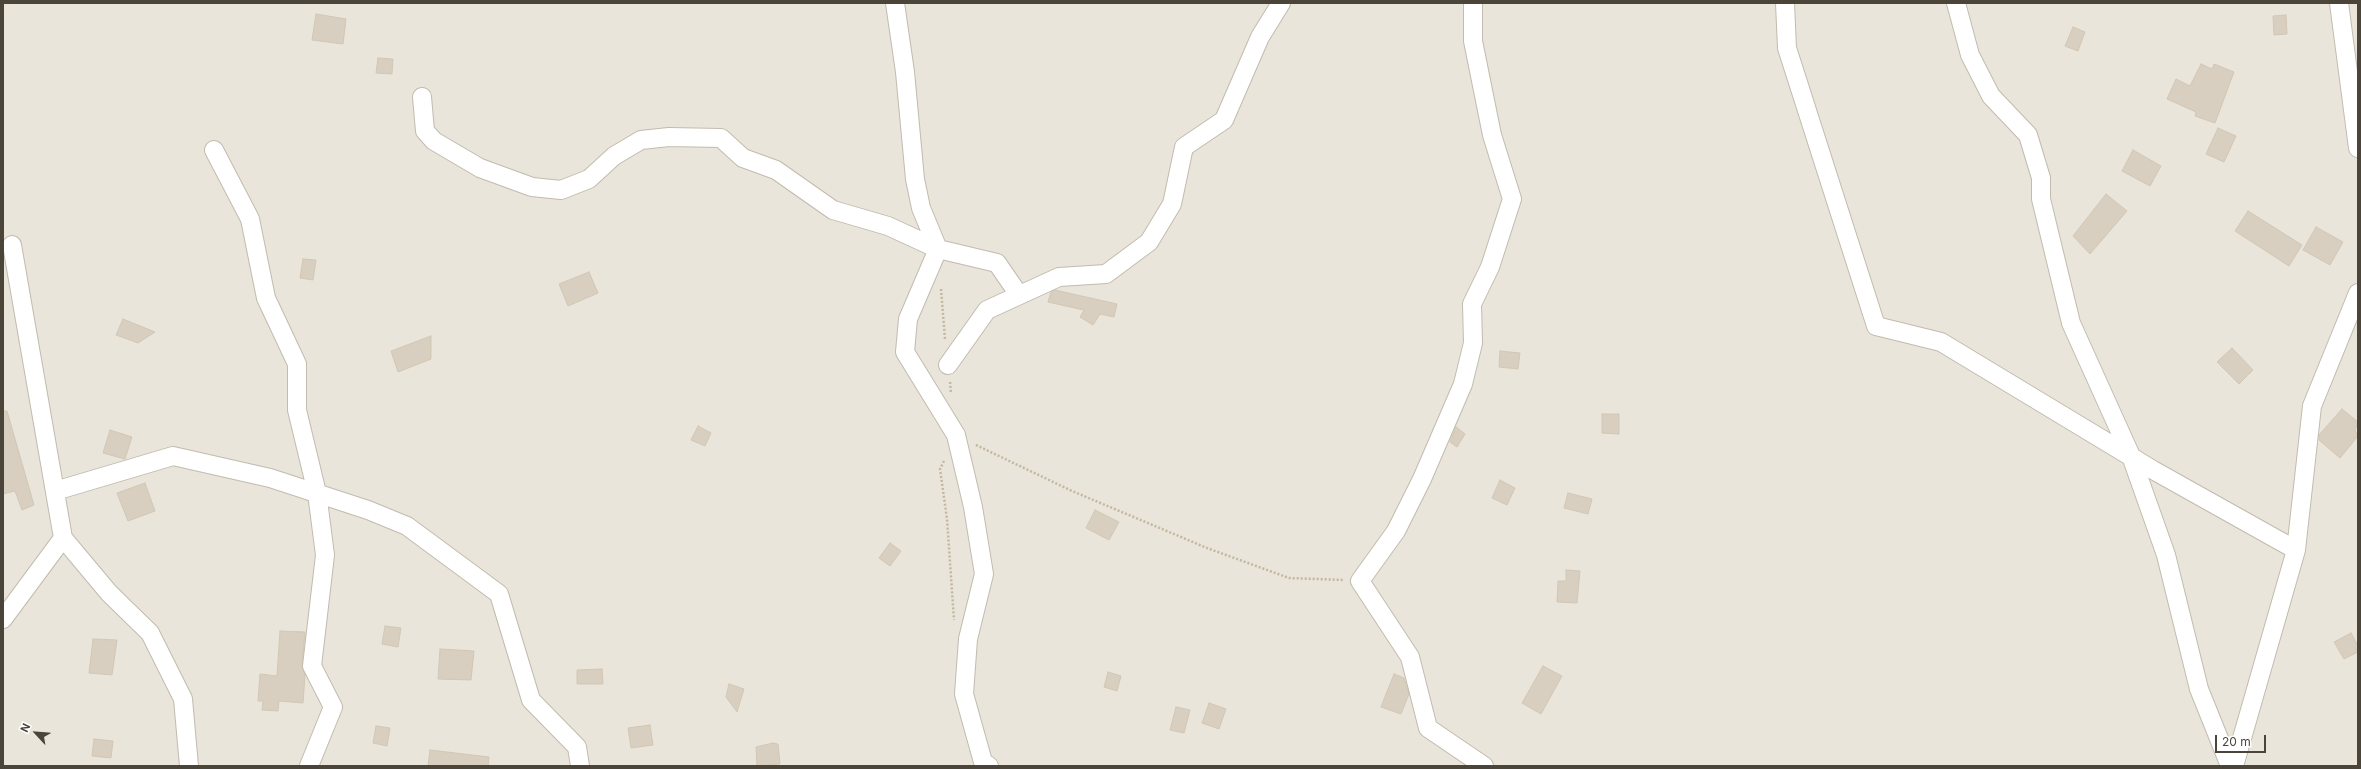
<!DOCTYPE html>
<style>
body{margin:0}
#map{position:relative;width:2361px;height:769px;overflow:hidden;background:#f6f3ec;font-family:Inter,sans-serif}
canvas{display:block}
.frame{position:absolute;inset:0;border:4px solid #4b4439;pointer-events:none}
.north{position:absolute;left:16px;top:713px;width:40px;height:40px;-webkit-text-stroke:3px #fff;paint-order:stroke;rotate:296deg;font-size:11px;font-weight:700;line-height:16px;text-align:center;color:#4b4439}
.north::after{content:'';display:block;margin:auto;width:14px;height:18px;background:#4b4439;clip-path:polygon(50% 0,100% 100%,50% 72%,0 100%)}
.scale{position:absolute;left:2215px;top:735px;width:51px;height:18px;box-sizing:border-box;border:2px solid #4b4439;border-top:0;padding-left:5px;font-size:12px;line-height:14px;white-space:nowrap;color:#4b4439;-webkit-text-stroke:3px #fff;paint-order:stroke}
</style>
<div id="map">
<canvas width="2361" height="769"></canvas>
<div class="frame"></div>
<div class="north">N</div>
<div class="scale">20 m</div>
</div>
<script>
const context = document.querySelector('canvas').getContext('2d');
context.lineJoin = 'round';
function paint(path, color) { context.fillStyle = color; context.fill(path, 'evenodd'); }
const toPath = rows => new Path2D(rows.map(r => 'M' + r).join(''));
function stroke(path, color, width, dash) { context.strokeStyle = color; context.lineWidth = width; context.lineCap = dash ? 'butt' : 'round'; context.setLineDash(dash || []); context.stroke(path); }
paint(toPath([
 [3,3,2358,3,2358,766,3,766]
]), '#eae5da');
const building = toPath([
 [316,14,346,19,343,44,312,40,316,14],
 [2286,15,2287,34,2274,35,2273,16,2286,15],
 [2073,27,2085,32,2078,51,2065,46,2073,27],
 [378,58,393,59,392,74,376,73,378,58],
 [2201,64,2212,69,2214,64,2234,72,2215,123,2195,116,2196,112,2167,99,2176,79,2190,86,2201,64],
 [2218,128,2236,136,2224,162,2206,154,2218,128],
 [2133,150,2161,166,2150,186,2122,171,2133,150],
 [2106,194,2127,211,2090,254,2073,236,2106,194],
 [2248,211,2302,245,2289,266,2235,231,2248,211],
 [2316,227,2343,242,2330,265,2303,250,2316,227],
 [303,259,316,260,313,280,300,278,303,259],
 [589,272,598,293,568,306,559,284,589,272],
 [1055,290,1117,304,1114,317,1100,314,1093,325,1080,317,1084,310,1048,302,1051,292,1055,290],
 [123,319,155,332,138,343,116,335,123,319],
 [431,336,431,359,398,372,391,351,431,336],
 [2232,348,2253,370,2239,384,2217,362,2232,348],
 [1500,351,1520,353,1518,369,1499,367,1500,351],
 [2342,409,2358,422,2355,430,2358,436,2340,458,2319,440,2319,435,2342,409],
 [3,411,7,411,34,505,22,510,15,491,3,494,3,411],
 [1602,414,1619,414,1619,434,1602,433,1602,414],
 [698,426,711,433,705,446,691,440,698,426],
 [1456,427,1465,434,1457,447,1450,442,1456,427],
 [110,430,132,437,125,459,103,453,110,430],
 [1500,480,1515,488,1507,505,1492,498,1500,480],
 [145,483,155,511,128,521,117,493,145,483],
 [1568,493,1592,499,1588,514,1564,508,1568,493],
 [1095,510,1119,522,1109,540,1086,528,1095,510],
 [890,543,901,551,890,566,879,558,890,543],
 [1566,570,1580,571,1577,603,1557,602,1558,581,1566,581,1566,570],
 [385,626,401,628,398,647,382,644,385,626],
 [280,631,305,632,302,665,305,675,303,703,279,701,278,711,262,710,263,701,258,701,260,674,277,676,280,631],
 [2351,633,2358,646,2358,652,2344,659,2334,642,2351,633],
 [93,639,117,640,112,675,89,673,93,639],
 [440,649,474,651,471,680,438,679,440,649],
 [1543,666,1562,676,1541,714,1522,703,1543,666],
 [602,669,603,684,577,684,577,670,602,669],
 [1108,672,1121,676,1117,691,1104,687,1108,672],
 [1394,674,1404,678,1409,694,1401,714,1381,707,1394,674],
 [729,684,744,689,737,712,726,697,729,684],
 [1209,703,1226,709,1219,729,1202,723,1209,703],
 [1176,707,1190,710,1184,733,1170,730,1176,707],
 [650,725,653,745,631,748,628,728,650,725],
 [376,726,390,728,387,746,373,743,376,726],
 [94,739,113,741,111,758,92,756,94,739],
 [773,743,778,744,780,764,757,766,756,747,773,743],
 [430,750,489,757,488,766,428,766,430,750]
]);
paint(building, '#d8cfc1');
stroke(building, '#d3c7b4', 1);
const minor = toPath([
 [895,3,905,72,915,179,921,208,938,249,908,319,905,352,956,435,973,507,984,574,968,639,964,694,983,762,989,766],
 [1473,3,1473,41,1492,135,1512,199,1490,267,1472,304,1473,343,1463,384,1422,479,1396,531,1360,581,1410,657,1428,728,1484,766],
 [1785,3,1787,48,1876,326,1941,342,2153,470,2296,550],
 [1956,3,1970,55,1991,96,2028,135,2041,178,2041,199,2071,323,2131,456,2166,555,2199,689,2230,766],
 [2339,3,2358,148],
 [422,97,425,131,434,141,480,168,532,187,561,190,589,179,614,156,641,140,669,137,721,138,743,158,776,170,833,210,888,226,938,249,997,263,1019,295],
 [214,150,250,219,266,298,297,364,297,410,317,493,325,555,312,666,333,707,309,766],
 [12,245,63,538,109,593,150,633,183,699,189,766],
 [948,365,987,310,1059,277,1106,274,1149,242,1172,204,1184,147,1224,120,1260,37,1281,3],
 [55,491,173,456,270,478,368,510,407,526,499,594,531,700,577,747,580,766],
 [3,619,63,538],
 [2234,766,2296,550,2312,406,2358,293]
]);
stroke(minor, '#c2bbae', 20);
stroke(toPath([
 [941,289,945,339],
 [950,382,951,393],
 [976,445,1072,491,1207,548,1289,578,1344,580],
 [944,461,940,469,947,519,954,620]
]), '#c4b79f', 2.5, [2, 2]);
stroke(minor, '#fff', 18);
</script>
